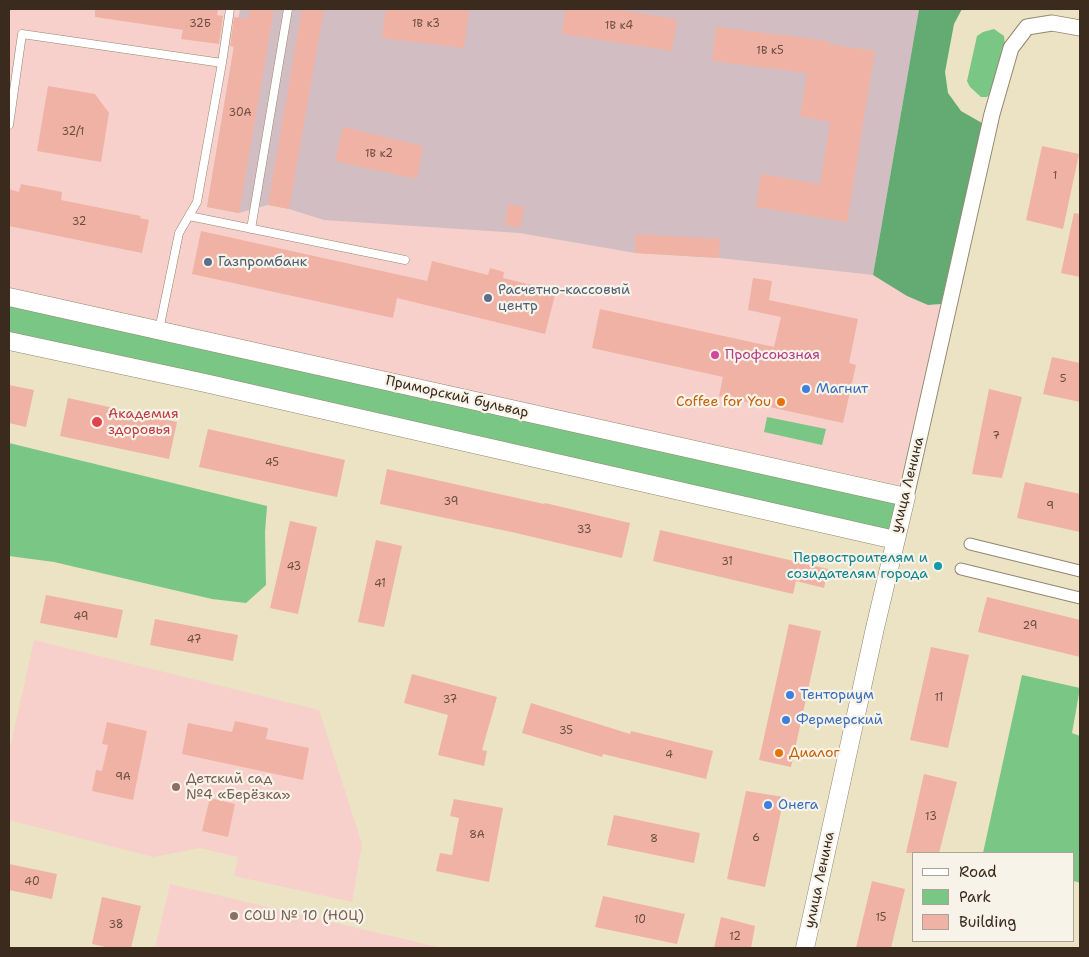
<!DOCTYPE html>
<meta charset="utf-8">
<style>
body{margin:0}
#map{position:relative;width:1089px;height:957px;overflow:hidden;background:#ebe3c4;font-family:"Shantell Sans",sans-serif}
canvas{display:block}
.frame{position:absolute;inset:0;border:10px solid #3b2a1e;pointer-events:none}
.legend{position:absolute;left:912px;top:852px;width:162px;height:90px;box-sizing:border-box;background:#f7f3e8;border:1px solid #aca397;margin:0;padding:6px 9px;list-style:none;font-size:15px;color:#3b2a1e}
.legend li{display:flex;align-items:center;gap:10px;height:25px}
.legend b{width:25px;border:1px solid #aca397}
</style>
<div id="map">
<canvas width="1089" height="957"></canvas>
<div class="frame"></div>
<ul class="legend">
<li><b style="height:6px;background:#fff"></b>Road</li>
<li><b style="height:14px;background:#7ac685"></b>Park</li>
<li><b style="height:14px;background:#f0b2a4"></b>Building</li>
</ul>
</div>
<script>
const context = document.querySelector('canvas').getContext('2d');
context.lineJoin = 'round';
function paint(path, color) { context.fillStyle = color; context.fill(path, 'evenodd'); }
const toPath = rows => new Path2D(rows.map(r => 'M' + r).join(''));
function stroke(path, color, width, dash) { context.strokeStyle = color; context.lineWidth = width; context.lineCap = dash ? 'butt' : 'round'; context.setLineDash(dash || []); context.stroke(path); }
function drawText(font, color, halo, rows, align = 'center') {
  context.font = font + ' "Shantell Sans",sans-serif'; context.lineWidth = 4.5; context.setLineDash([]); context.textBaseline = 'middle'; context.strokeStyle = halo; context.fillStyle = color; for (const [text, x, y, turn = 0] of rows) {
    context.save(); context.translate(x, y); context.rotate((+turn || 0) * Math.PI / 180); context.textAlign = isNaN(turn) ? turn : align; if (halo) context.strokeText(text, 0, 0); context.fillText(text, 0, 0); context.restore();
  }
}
paint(toPath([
 [9,9,240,9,207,207,239,213,268,205,289,209,519,233,635,253,719,258,873,275,907,296,928,305,941,304,899,485,9,290],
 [34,640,319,710,362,844,352,902,234,876,238,857,200,848,153,857,9,820,9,753],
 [170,884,442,948,155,948]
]), '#f7d0cb');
paint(toPath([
 [240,9,919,9,873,275,719,258,635,253,519,233,324,220,289,209,268,205,239,213,207,207]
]), '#d2bec2');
paint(toPath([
 [994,29,1004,36,1005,45,995,89,987,97,981,97,970,87,967,81,977,36,983,32],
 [9,297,906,497,895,540,9,341],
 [767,417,826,429,822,445,764,432],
 [9,443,267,506,265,532,266,585,246,603,212,599,54,562,9,556],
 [1022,675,1080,688,1072,733,1080,736,1080,883,1074,881,1073,886,1073,853,983,853]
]), '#7ac685');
paint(toPath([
 [919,9,962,9,954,24,945,72,948,93,961,111,982,123,941,304,928,305,907,296,873,275]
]), '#63ab72');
paint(toPath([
 [95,9,218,9,217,15,223,16,219,44,181,39,183,30,95,17],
 [250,9,274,9,239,213,207,207,234,47,230,46,234,17,248,19],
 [302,9,324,9,289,209,268,205],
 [386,9,469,9,464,48,382,38],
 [565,9,611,9,677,19,672,51,562,34],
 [716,27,829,41,829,44,875,51,847,222,756,207,761,174,820,184,830,122,800,116,807,73,712,61],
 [48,86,95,94,109,113,101,162,37,151],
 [343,127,423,146,417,179,335,161],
 [1042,146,1079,154,1063,229,1026,220],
 [21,184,62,192,61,200,141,216,140,218,149,220,142,253,9,226,9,189,19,192],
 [508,204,524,207,520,228,505,225],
 [1074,213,1080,214,1080,277,1061,273],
 [201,231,427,281,432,261,488,275,490,268,504,272,503,278,556,291,545,334,397,298,393,318,192,274],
 [636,234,720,239,719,258,635,253],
 [753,278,772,281,769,300,858,319,849,363,856,365,843,423,719,396,723,377,592,348,600,309,774,347,781,317,748,310],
 [1052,357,1080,363,1080,402,1043,394],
 [9,385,34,390,26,427,9,423],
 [989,389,1022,397,1002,478,972,474],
 [68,398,177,422,169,459,60,436],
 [208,429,345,460,337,497,199,467],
 [387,469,544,504,545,503,630,523,622,558,516,533,380,504],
 [1025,482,1080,494,1080,532,1017,518],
 [290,521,317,527,298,614,270,608],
 [660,530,828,569,824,588,796,581,793,594,653,561],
 [376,540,402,546,384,627,358,622],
 [46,595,123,610,117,638,40,623],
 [987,597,1080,620,1080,657,978,632],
 [155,619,238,635,233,661,150,645],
 [789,624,821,631,791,767,759,760],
 [931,647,969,655,948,748,910,740],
 [412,674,497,697,482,750,487,751,484,766,438,755,448,715,404,703],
 [531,703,630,734,631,731,713,751,706,779,603,754,602,757,522,733],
 [235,721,268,728,266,739,309,748,303,780,182,754,188,723,232,732],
 [107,722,147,731,133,800,92,791,96,770,102,771,108,745,102,744],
 [924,774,957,782,939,853,906,853],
 [746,791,784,797,765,887,727,879],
 [210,798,235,804,228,837,202,831],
 [454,799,503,808,489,882,436,871,440,853,452,855,459,818,450,816],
 [614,815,700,833,694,863,607,845],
 [9,864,57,874,52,899,9,890],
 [872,881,905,889,891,948,856,948],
 [603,896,685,914,677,944,595,927],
 [102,897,141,906,131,948,110,948,92,944],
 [721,917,755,926,751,948,714,948]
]), '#f0b2a4');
const service = toPath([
 [222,63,230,9],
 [9,125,22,34,222,63,197,202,179,233,159,330],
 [189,216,405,260],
 [251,229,288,9]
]);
const pedestrian = toPath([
 [970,544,1080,571],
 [961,569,1080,598]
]);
const minor = toPath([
 [906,497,992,114,1011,48,1027,27,1052,23,1080,28]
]);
const tertiary = toPath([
 [9,297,906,497,875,628,805,948],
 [9,341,205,383,895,540]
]);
stroke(service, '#938671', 9);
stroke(pedestrian, '#938671', 13);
stroke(minor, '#938671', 17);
stroke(tertiary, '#938671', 19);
stroke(service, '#fff', 8);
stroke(pedestrian, '#fff', 11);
stroke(minor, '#fff', 15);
stroke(tertiary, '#fff', 18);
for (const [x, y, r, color] of [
 [208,262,5,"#5c6f8a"],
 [488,298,5,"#5c6f8a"],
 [715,355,5,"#d1479c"],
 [806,389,5,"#3f7fe0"],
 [781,402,5,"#e8710a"],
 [97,422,6,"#e0444e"],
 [938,566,5,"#0f9aa8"],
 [790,695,5,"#3f7fe0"],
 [786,720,5,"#3f7fe0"],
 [779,753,5,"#e8710a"],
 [176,787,5,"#8d6e63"],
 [768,805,5,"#3f7fe0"],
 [234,916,5,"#8d6e63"]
]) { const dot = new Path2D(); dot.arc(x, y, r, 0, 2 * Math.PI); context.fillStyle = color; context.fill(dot); stroke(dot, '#f7f3e8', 2); }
drawText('11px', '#684c40', null, [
 ["32Б",200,24],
 ["1В к3",426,24],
 ["1В к4",619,26],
 ["1В к5",770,51],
 ["30А",240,113],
 ["32/1",73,132],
 ["1В к2",379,154],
 ["1",1055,176],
 ["32",79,222],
 ["5",1063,379],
 ["7",996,436],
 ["45",272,463],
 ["39",451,502],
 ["9",1050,506],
 ["33",584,530],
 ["31",727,562],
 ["43",294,567],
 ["41",380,584],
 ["49",81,617],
 ["29",1030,626],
 ["47",194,640],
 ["11",939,698],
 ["37",450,700],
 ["35",566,731],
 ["4",669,755],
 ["9А",123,777],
 ["13",931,817],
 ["8А",477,835],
 ["6",756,838],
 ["8",654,839],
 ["40",32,882],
 ["15",881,918],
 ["10",640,920],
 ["38",116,925],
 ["12",735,937]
]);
drawText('14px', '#4e5e75', '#f7f3e8', [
 ["Газпромбанк",218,262],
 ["Расчетно-кассовый",498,290],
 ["центр",498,306]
], 'left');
drawText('14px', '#b23c85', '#f7f3e8', [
 ["Профсоюзная",725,355]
], 'left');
drawText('14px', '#366cbe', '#f7f3e8', [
 ["Магнит",816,389],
 ["Тенториум",800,695],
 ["Фермерский",796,720],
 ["Онега",778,805]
], 'left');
drawText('14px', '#3b2a1e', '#f7f3e8', [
 ["Приморский бульвар",457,397,13],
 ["улица Ленина",908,485,-76],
 ["улица Ленина",820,880,-78]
]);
drawText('14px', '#c56008', '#f7f3e8', [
 ["Coffee for You",771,402],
 ["Диалог",789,753,"left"]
], 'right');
drawText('14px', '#be3a42', '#f7f3e8', [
 ["Академия",108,414],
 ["здоровья",108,430]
], 'left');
drawText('14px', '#0d838f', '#f7f3e8', [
 ["Первостроителям и",928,558],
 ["созидателям города",928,574]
], 'right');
drawText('14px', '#785e54', '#f7f3e8', [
 ["Детский сад",186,779],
 ["№4 «Берёзка»",186,795],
 ["СОШ № 10 (НОЦ)",244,916]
], 'left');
</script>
